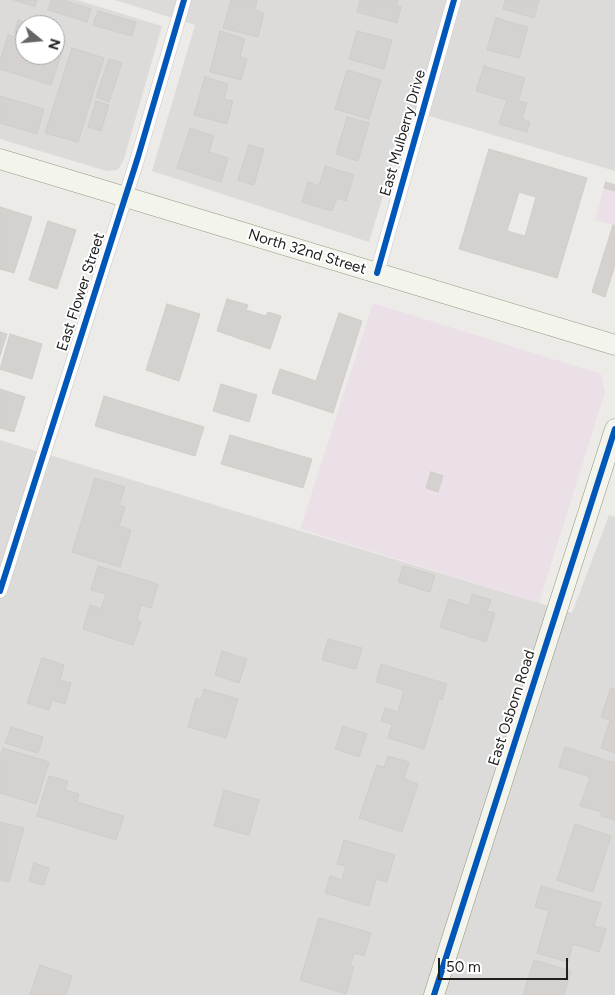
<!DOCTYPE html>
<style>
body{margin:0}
#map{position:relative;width:615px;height:995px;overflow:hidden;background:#edebe8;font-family:Figtree,sans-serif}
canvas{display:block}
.north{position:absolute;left:15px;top:15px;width:50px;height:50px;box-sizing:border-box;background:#fff;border:1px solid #a5a5a5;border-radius:50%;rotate:107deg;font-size:14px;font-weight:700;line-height:20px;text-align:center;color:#1f1f1f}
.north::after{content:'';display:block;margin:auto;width:18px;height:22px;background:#676665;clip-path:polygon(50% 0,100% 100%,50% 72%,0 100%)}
.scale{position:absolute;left:438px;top:958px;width:130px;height:22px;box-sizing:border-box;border:2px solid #1f1f1f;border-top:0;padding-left:6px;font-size:15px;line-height:18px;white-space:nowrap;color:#1f1f1f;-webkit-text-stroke:4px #fff;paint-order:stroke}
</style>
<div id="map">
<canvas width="615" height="995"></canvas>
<div class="north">N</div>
<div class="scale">50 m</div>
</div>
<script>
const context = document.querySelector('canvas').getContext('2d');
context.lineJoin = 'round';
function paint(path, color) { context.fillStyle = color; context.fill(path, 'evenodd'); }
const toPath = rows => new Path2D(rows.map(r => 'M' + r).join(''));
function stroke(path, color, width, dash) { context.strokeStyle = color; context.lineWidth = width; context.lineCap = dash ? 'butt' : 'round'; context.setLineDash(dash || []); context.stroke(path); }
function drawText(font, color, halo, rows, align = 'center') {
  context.font = font + ' Figtree,sans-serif'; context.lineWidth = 4; context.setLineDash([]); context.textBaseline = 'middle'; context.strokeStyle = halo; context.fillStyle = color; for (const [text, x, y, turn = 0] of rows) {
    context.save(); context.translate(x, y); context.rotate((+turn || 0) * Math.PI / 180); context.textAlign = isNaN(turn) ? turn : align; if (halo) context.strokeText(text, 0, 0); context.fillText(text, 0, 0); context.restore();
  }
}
paint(toPath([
 [0,0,77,0,162,26,124,159,118,170,107,171,0,139],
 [25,25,55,25,55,55,25,55],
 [115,0,615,0,615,171,409,110,369,242,152,171,195,25],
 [0,440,572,613,609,515,615,517,615,995,0,995]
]), '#dcdbd9');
paint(toPath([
 [605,182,615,185,615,225,595,220],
 [373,303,601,374,605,392,539,603,300,529]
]), '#ebe0e7');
const building = toPath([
 [14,0,37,0,35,7,14,0],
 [51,0,63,0,91,9,87,22,48,10,51,0],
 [231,0,257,0,255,10,264,13,258,37,223,28,231,0],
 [360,0,398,0,396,5,401,7,397,23,357,12,360,0],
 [505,0,539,0,534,18,503,9,505,0],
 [98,11,136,22,132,36,93,25,98,11],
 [496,18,528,27,519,58,487,50,496,18],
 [18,20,34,25,25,25,25,36,14,33,18,20],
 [220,31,245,39,240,57,247,59,241,80,210,72,220,31],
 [357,31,392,40,384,69,349,59,357,31],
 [8,35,25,40,25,55,55,55,55,50,62,52,51,85,0,69,0,61,8,35],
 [72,48,104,58,78,142,45,133,72,48],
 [109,59,122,63,109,102,96,97,109,59],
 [484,66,525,78,518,101,527,103,522,119,530,122,527,132,499,124,507,100,476,91,484,66],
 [347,70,381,80,369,119,335,109,347,70],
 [205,77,228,84,224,99,233,101,227,124,194,115,205,77],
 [0,96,44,109,37,134,0,123,0,96],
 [96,101,109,105,101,131,88,127,96,101],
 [347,117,369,123,358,161,336,154,347,117],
 [190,128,214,136,209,152,228,158,221,182,177,168,190,128],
 [249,145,264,149,254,185,238,180,249,145],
 [489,149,587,178,557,278,459,249,489,149],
 [519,192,536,197,525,236,507,231,519,192],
 [325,166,354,175,346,201,337,198,332,211,302,202,308,182,319,186,325,166],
 [606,182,615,185,615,191,604,188,606,182],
 [0,207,32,217,14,273,0,269,0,207],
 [48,221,76,230,57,289,29,280,48,221],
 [613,225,615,226,615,265,605,297,592,292,613,225],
 [227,299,248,305,246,310,266,316,268,312,281,316,270,349,217,331,227,299],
 [167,304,200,314,179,381,146,370,167,304],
 [339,313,362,321,333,413,272,393,280,369,316,381,339,313],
 [0,332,7,334,0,356,0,332],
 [10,334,42,344,32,379,0,369,10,334],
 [221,384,257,395,249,422,213,411,221,384],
 [0,389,25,397,14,432,0,428,0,389],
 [104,396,204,427,195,456,95,426,104,396],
 [230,435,312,459,303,488,221,464,230,435],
 [431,472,443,476,438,492,426,488,431,472],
 [95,478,125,487,119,505,125,507,119,526,131,530,120,567,72,552,95,478],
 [98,566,158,584,151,608,141,605,137,620,141,622,133,645,83,629,90,605,101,609,106,594,91,590,98,566],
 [403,566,435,575,430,592,398,582,403,566],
 [472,594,491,600,487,611,495,613,486,642,440,627,449,599,469,606,472,594],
 [328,639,362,648,356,669,322,660,328,639],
 [222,651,247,659,239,683,215,675,222,651],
 [42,658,64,665,60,680,71,683,65,704,52,700,49,710,27,703,42,658],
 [381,664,447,684,442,700,439,699,424,749,388,738,392,724,381,721,385,708,398,712,404,690,376,682,381,664],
 [611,688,615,689,615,753,601,748,610,720,601,717,611,688],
 [204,689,238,699,226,738,188,727,196,698,201,700,204,689],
 [343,726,367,734,359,757,335,749,343,726],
 [11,727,43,737,38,753,5,743,11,727],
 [565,747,615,763,615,820,601,816,602,812,580,806,590,777,559,767,565,747],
 [3,748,49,762,36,804,0,793,0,758,3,748],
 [388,756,409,762,404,779,418,784,402,832,359,818,377,765,384,767,388,756],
 [49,776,68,781,65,790,79,794,77,802,124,816,116,840,37,816,49,776],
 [224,790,259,800,249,835,214,826,224,790],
 [0,822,24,828,9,882,0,880,0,822],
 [575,824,611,836,593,892,557,880,575,824],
 [344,840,395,855,387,882,376,879,369,906,325,893,330,876,342,880,346,866,337,864,344,840],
 [34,863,49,868,44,885,29,881,34,863],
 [541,886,601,903,594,926,606,929,599,952,573,944,568,962,537,953,549,911,535,907,541,886],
 [319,918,371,933,364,956,354,953,350,966,354,967,346,994,300,980,319,918],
 [534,960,571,971,564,995,523,995,534,960],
 [40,965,72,976,66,995,30,995,40,965]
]);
paint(building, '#d4d1cf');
stroke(building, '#d0cdc9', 1);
const minor = toPath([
 [377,273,454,0],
 [0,591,138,157,184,0]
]);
const secondary = toPath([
 [0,159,615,345],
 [434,995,615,429]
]);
stroke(minor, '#c6c5c4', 15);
stroke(secondary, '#969780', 21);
stroke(minor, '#fcfcfc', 14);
stroke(secondary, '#f3f4eb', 20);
stroke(toPath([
 [377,273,454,0],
 [0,591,138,157,184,0],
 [434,995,615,429]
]), '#0057b8', 6);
drawText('15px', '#1f1f1f', '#fff', [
 ["East Mulberry Drive",403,133,-74],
 ["North 32nd Street",307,252,17],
 ["East Flower Street",81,292,-72],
 ["East Osborn Road",512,708,-72]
]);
</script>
